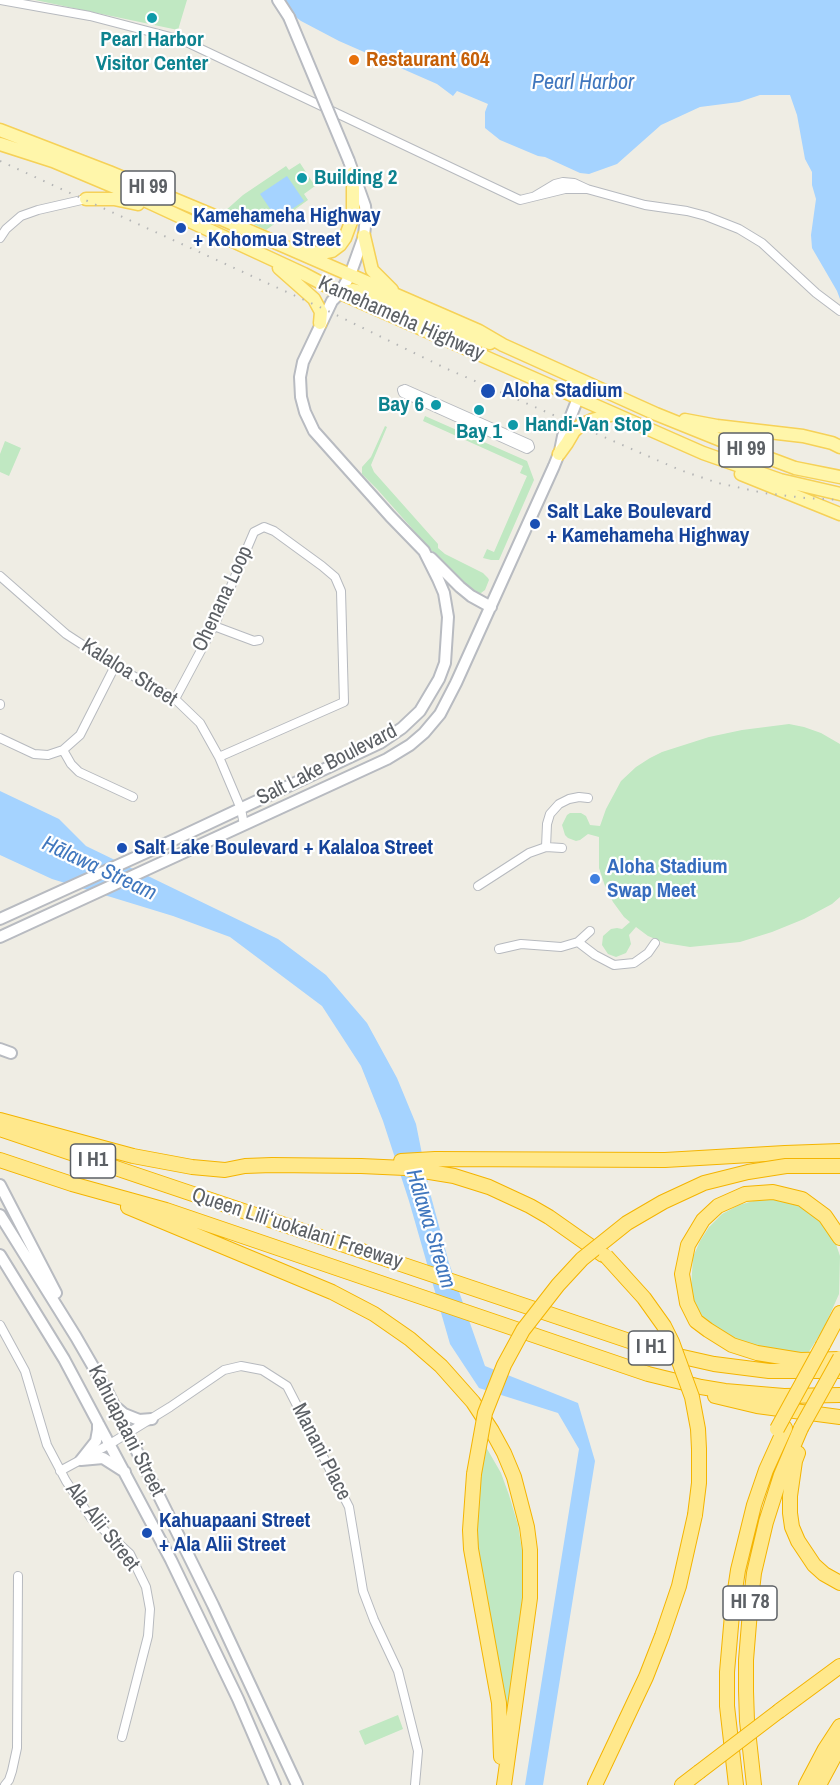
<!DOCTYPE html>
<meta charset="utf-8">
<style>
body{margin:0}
canvas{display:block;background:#efede4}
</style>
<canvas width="840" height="1785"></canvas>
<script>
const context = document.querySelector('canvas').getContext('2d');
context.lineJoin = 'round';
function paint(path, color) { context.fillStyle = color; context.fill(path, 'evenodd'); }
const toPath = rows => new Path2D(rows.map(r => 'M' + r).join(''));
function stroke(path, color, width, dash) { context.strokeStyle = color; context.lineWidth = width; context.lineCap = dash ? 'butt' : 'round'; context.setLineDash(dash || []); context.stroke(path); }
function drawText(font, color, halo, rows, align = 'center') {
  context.font = font + ' "Archivo Narrow",sans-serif'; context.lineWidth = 4.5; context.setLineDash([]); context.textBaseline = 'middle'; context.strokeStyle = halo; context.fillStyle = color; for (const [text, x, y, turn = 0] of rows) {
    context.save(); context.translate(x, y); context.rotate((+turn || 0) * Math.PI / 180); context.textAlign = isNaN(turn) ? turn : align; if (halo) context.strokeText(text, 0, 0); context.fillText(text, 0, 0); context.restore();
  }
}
paint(toPath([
 [35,0,187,0,178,30],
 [300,163,315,186,304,194,308,200,266,230,225,211,243,195,286,166,289,170],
 [425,416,527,461,534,480,499,560,491,560,483,558,487,549,494,552,527,476,520,473,523,466,423,421],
 [385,426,387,427,371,465,374,472,438,544,438,548,445,554,483,573,488,578,489,580,485,590,481,593,474,594,440,560,377,489,362,474,362,467,371,457],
 [5,441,21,448,9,476,0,472,0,454],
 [789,724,804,727,821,733,840,744,840,897,832,904,804,919,772,932,740,942,690,947,665,943,648,936,636,927,629,935,631,944,626,953,616,957,608,954,602,945,603,936,611,929,617,928,622,929,630,922,624,917,613,902,605,886,599,868,599,837,588,834,580,840,576,841,568,838,565,835,562,825,567,815,570,813,581,813,586,816,590,825,600,826,606,809,621,781,636,767,650,758,662,752,709,737,742,730],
 [769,1199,782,1200,799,1204,815,1213,834,1238,840,1256,839,1294,824,1328,805,1358,755,1352,705,1321,695,1305,691,1288,693,1257,700,1241,709,1227,722,1214,739,1205,757,1200],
 [486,1447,501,1473,509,1495,518,1525,523,1556,523,1586,521,1611,506,1721,479,1565,475,1517,482,1465],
 [398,1715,403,1729,365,1745,359,1731]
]), '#c0e8c2');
paint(toPath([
 [279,0,840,0,840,299,837,291,812,248,811,235,816,199,812,185,812,172,805,159,797,115,790,95,760,95,739,102,700,107,661,125,617,164,589,174,580,173,545,157,538,156,500,140,485,128,485,112,488,104,457,91,453,96,437,84,339,41,301,21,285,9],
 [287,176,304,201,277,219,260,194],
 [0,791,59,819,86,846,278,939,326,975,367,1023,397,1078,416,1124,429,1189,449,1263,485,1366,578,1403,595,1461,543,1785,525,1785,579,1449,558,1413,479,1388,450,1344,409,1201,383,1121,361,1066,322,1006,230,937,173,916,52,879,0,855]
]), '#a5d3ff');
const street = toPath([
 [0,0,90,16,182,40,520,200,565,189,587,189],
 [535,196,555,184,563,182,574,183,587,189,645,205,687,211,706,216,739,229,762,243,816,293,840,311],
 [0,238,6,229,21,216,38,210,86,199],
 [405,389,529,444,530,447,527,449,403,393,402,390,405,389],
 [0,576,66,634,115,666,175,699,200,723,219,757,241,809,244,825],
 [214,626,254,641,259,640],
 [175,699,214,626,254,532,264,527,274,531,322,566,335,577,341,591,344,702,219,757],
 [0,705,0,704],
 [0,738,34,754,48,755,63,750,80,735,115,666],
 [63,750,71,764,79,772,133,797],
 [546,847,547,824,550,814,559,804,569,799,579,797,588,798],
 [478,886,529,853,546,847,562,848],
 [578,942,595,955,614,965,634,963,648,953,655,943],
 [499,949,521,944,561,947,578,942,590,931],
 [0,1325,25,1371,47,1445,66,1481,91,1518,130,1554,146,1587,150,1609,148,1636,122,1737],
 [60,1471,110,1444,170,1407,224,1370,241,1366,262,1370,287,1386,349,1507,363,1591,374,1620,398,1671,418,1751,415,1785],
 [5,1785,9,1780,12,1771,17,1748,18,1576]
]);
const secondary = toPath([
 [278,0,289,17],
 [431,558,460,587,471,596,491,607],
 [0,919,178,838,380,743,402,728,420,711,439,679,445,663,448,617,444,593,438,579,424,551,390,516,314,431,305,412,301,397,300,377,303,362,332,301,340,293,350,275,364,236,366,216,365,206,349,161],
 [0,937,387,759,410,745,424,733,440,714,456,683,554,466,560,451,563,436,578,398,577,386,570,375],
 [0,1049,11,1053],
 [0,1185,56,1293],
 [0,1215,76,1337,106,1389,213,1605,297,1785],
 [0,1255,64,1359,171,1560,238,1699,275,1785],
 [117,1408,124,1414,139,1420,152,1419],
 [81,1460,103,1458,125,1472],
 [81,1460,96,1441,98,1430,98,1423]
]);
const primary = toPath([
 [0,130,109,172,224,220,479,331,503,345,656,414,723,441,795,468,840,477],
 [0,144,53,161,129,193,304,274,340,293,703,453,780,480,840,494],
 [86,199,114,199,138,204],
 [364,236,372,270,392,290],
 [305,252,323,253,332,251,340,245,345,238,351,222,353,210,353,173],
 [279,268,314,299,321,312,320,323],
 [341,293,353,290,365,293,466,335,490,343],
 [685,420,717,426,803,436,832,443,840,447],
 [559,454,567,443,574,431,581,425,592,420,614,414],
 [741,474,840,514]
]);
const highway = toPath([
 [0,1120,133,1156,192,1167,225,1170,245,1166,272,1165,361,1166,405,1168,454,1176,489,1187,530,1206,549,1217,603,1255],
 [0,1129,665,1353,714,1364,769,1371,840,1371],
 [0,1160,72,1184,166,1210,648,1374,701,1387,725,1391,784,1396,840,1395],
 [401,1161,435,1159,665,1160,785,1153,840,1151],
 [128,1207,332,1292,374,1314,410,1339,441,1366,473,1402,492,1431,504,1453,514,1477,527,1527,530,1550,530,1598,504,1785],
 [840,1238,825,1216,802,1199,773,1192,745,1194,718,1206,703,1220,688,1245,682,1274,687,1303,696,1321,708,1330,732,1345,757,1353,800,1360,840,1359],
 [823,1345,840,1313],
 [715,1396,757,1406,840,1417],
 [798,1453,795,1461,790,1496,790,1513,792,1527,798,1541,814,1565,824,1574,840,1583],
 [474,1474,470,1530,471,1549,499,1703,501,1757],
 [779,1711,840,1666],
 [595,1785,646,1677,662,1636,679,1586,695,1515],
 [682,1785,699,1772],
 [736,1785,727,1706,727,1672,733,1603,738,1570,754,1505,766,1470,785,1428],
 [754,1785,747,1721,746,1691,746,1660,751,1599,754,1573,766,1522,781,1475,801,1428],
 [806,1785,825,1749,840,1726],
 [819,1785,840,1746]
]);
stroke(street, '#b7babf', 10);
stroke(secondary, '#b8bbc1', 14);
stroke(primary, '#f6d157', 15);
stroke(highway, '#f4b400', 16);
stroke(street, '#fff', 8);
stroke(secondary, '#fff', 10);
stroke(primary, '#fff6aa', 12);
stroke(highway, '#ffe88c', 14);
stroke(toPath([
 [0,161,324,309,445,368,680,470,718,483,764,493,805,498,840,500]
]), '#b5b6b6', 2, [1.5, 8]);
const secondaryBridge = toPath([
 [289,17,349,161]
]);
const highwayBridge = toPath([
 [606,1256,644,1298,664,1326,672,1342,692,1397,698,1429,699,1449,699,1483,695,1515],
 [801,1428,840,1358],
 [777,1429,823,1345],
 [474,1474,485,1413,504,1365,523,1330,558,1285,582,1259,627,1223,663,1202,704,1183,748,1172,786,1166,840,1166],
 [699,1772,779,1711]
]);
stroke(secondaryBridge, '#b8bbc1', 14, []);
stroke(highwayBridge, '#f4b400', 16, []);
stroke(secondaryBridge, '#fff', 10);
stroke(highwayBridge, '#ffe88c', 14);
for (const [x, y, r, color] of [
 [152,18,6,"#0f9aa8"],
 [354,60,6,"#e8710a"],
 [302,178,6,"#0f9aa8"],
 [181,228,6,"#1a4fb4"],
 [488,391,8,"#1a4fb4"],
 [436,405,6,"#0f9aa8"],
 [479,410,6,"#0f9aa8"],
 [513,425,6,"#0f9aa8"],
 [535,524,6,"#1a4fb4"],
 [122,848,6,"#1a4fb4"],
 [595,879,6,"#3f7fe0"],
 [147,1533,6,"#1a4fb4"]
]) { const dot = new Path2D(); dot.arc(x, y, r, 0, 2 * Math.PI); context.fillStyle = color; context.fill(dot); stroke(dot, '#fff', 2); }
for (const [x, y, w] of [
 [148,188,54],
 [746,450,54],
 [93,1161,45],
 [651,1348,45],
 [750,1603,54]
]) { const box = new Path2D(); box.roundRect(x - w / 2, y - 17, w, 34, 4.5); context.fillStyle = '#fff'; context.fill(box); stroke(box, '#5c6065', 1.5); }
drawText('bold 20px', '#5c6065', null, [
 ["HI 99",148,188],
 ["HI 99",746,450],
 ["I H1",93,1161],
 ["I H1",651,1348],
 ["HI 78",750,1603]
]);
drawText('bold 21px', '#0d838f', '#fff', [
 ["Pearl Harbor",152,40],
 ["Visitor Center",152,64],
 ["Building 2",314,178,"left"],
 ["Bay 6",424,405,"right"],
 ["Handi-Van Stop",525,425,"left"],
 ["Bay 1",479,432]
]);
drawText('bold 21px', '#c56008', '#fff', [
 ["Restaurant 604",366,60]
], 'left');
drawText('bold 21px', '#164399', '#fff', [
 ["Kamehameha Highway",193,216],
 ["+ Kohomua Street",193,240],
 ["Aloha Stadium",502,391],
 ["Salt Lake Boulevard",547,512],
 ["+ Kamehameha Highway",547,536],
 ["Salt Lake Boulevard + Kalaloa Street",134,848],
 ["Kahuapaani Street",159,1521],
 ["+ Ala Alii Street",159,1545]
], 'left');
drawText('21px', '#5c6065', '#fff', [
 ["Kamehameha Highway",401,319,24],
 ["Ohenana Loop",223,599,-65],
 ["Kalaloa Street",129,673,32],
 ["Salt Lake Boulevard",327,765,-27],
 ["Queen Liliʻuokalani Freeway",297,1229,18],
 ["Kahuapaani Street",126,1431,63],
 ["Manani Place",321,1452,63],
 ["Ala Alii Street",102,1527,52]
]);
drawText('bold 21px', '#366cbe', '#fff', [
 ["Aloha Stadium",607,867],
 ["Swap Meet",607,891]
], 'left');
drawText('italic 22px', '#4077be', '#fff', [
 ["Pearl Harbor",583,83],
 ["Hālawa Stream",99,869,25],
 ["Hālawa Stream",430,1229,73]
]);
</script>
